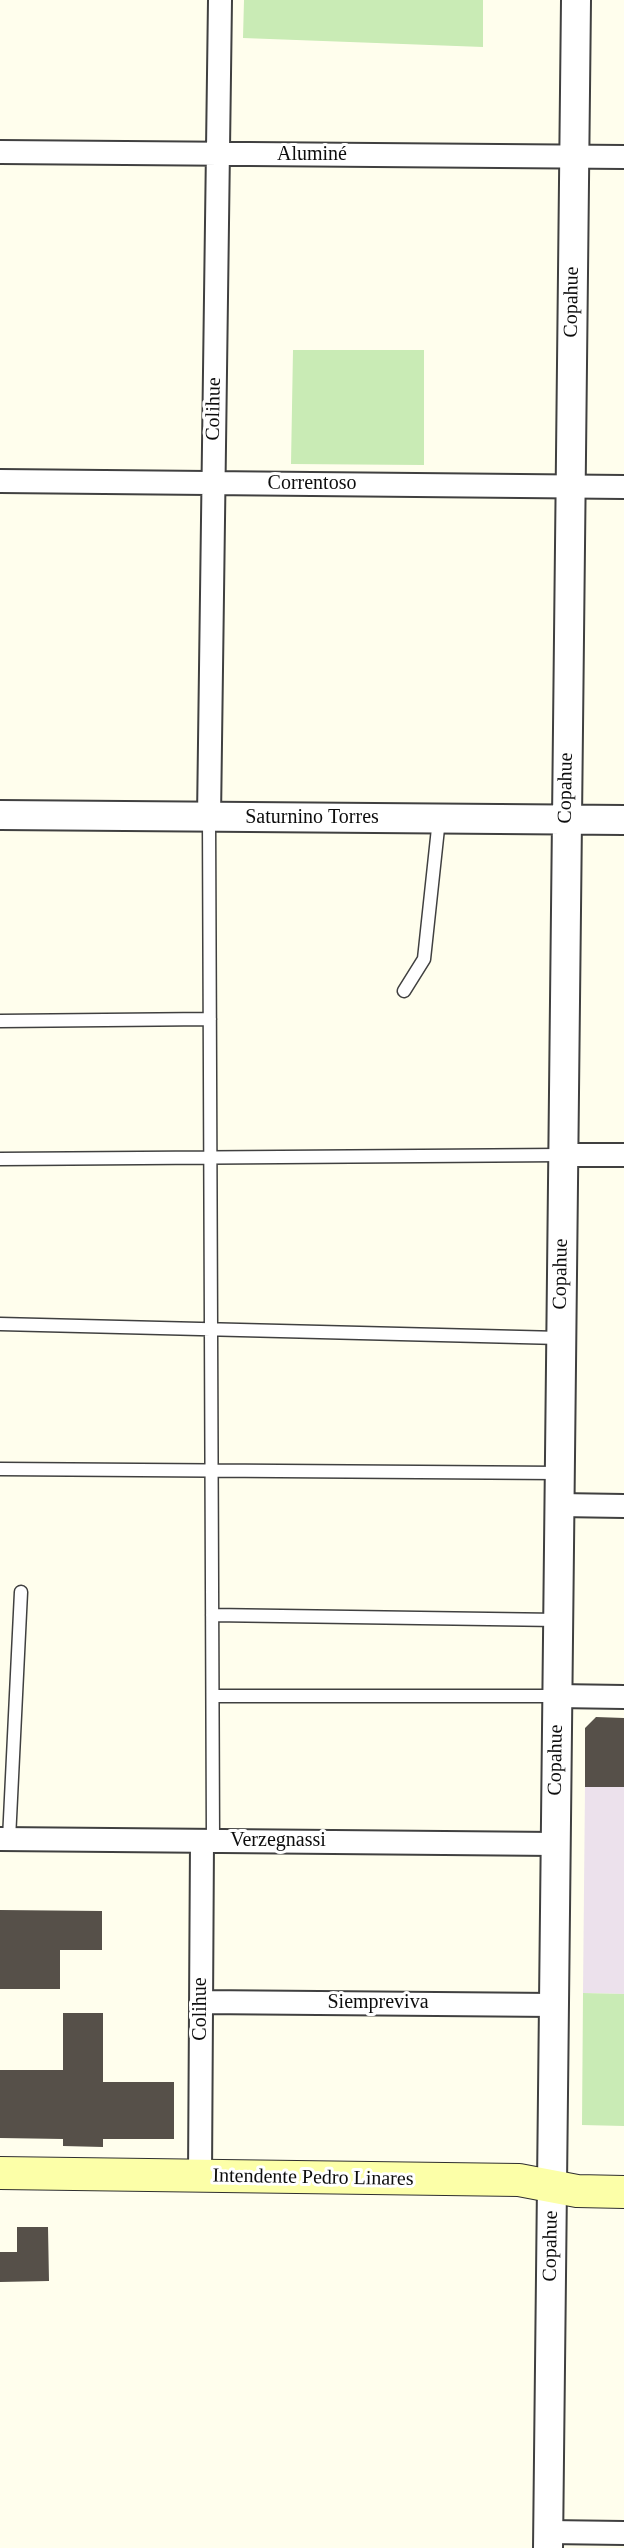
<!DOCTYPE html>
<meta charset="utf-8">
<style>
body{margin:0}
canvas{display:block;background:#fffeed}
</style>
<canvas width="624" height="2548"></canvas>
<script>
const context = document.querySelector('canvas').getContext('2d');
context.lineJoin = 'round';
function paint(path, color) { context.fillStyle = color; context.fill(path, 'evenodd'); }
const toPath = rows => new Path2D(rows.map(r => 'M' + r).join(''));
function stroke(path, color, width, dash) { context.strokeStyle = color; context.lineWidth = width; context.lineCap = dash ? 'butt' : 'round'; context.setLineDash(dash || []); context.stroke(path); }
function drawText(font, color, halo, rows, align = 'center') {
  context.font = font + ' Georgia,serif'; context.lineWidth = 6; context.setLineDash([]); context.textBaseline = 'middle'; context.strokeStyle = halo; context.fillStyle = color; for (const [text, x, y, turn = 0] of rows) {
    context.save(); context.translate(x, y); context.rotate((+turn || 0) * Math.PI / 180); context.textAlign = isNaN(turn) ? turn : align; if (halo) context.strokeText(text, 0, 0); context.fillText(text, 0, 0); context.restore();
  }
}
paint(toPath([
 [585,1787,624,1787,624,1994,583,1993]
]), '#ece1ec');
paint(toPath([
 [244,0,483,0,483,47,243,38],
 [293,350,424,350,424,465,291,464],
 [583,1993,624,1994,624,2126,582,2125]
]), '#c9ebb5');
paint(toPath([
 [596,1717,624,1718,624,1787,585,1787,585,1728],
 [0,1910,102,1911,102,1950,60,1950,60,1989,0,1989],
 [63,2013,103,2013,103,2082,174,2082,174,2139,103,2139,103,2147,63,2146,63,2139,0,2138,0,2070,63,2070],
 [17,2227,48,2227,49,2281,0,2282,0,2252,17,2252]
]), '#565049');
const service = toPath([
 [209,817,213,1841],
 [404,991,424,959,439,819],
 [0,1021,210,1019],
 [0,1159,562,1155],
 [0,1324,560,1338],
 [0,1469,559,1473],
 [212,1615,558,1620],
 [213,1696,557,1696],
 [9,1839,21,1592]
]);
const minor = toPath([
 [0,152,624,157],
 [0,481,624,487],
 [209,817,220,0],
 [562,1155,624,1155],
 [559,1505,624,1506],
 [557,1696,624,1697],
 [0,1839,555,1844],
 [201,2002,554,2005],
 [200,2177,202,1841],
 [548,2532,624,2533]
]);
const tertiary = toPath([
 [0,815,624,820],
 [548,2548,576,0]
]);
const secondary = toPath([
 [0,2173,519,2180,577,2191,624,2192]
]);
stroke(service, '#404040', 15);
stroke(minor, '#404040', 26);
stroke(tertiary, '#404040', 32);
stroke(secondary, '#2f2f2f', 34);
stroke(service, '#fff', 12);
stroke(minor, '#fff', 22);
stroke(tertiary, '#fff', 28);
stroke(secondary, '#fcffa8', 32);
drawText('20px', '#0d0d0d', '#fff', [
 ["Aluminé",312,155],
 ["Copahue",572,302,-89],
 ["Colihue",214,409,-89],
 ["Correntoso",312,484],
 ["Copahue",566,788,-89],
 ["Saturnino Torres",312,818],
 ["Copahue",561,1274,-89],
 ["Copahue",556,1760,-89],
 ["Verzegnassi",278,1841],
 ["Siempreviva",378,2003],
 ["Colihue",201,2009,-90],
 ["Intendente Pedro Linares",313,2178,1],
 ["Copahue",551,2246,-89]
]);
</script>
